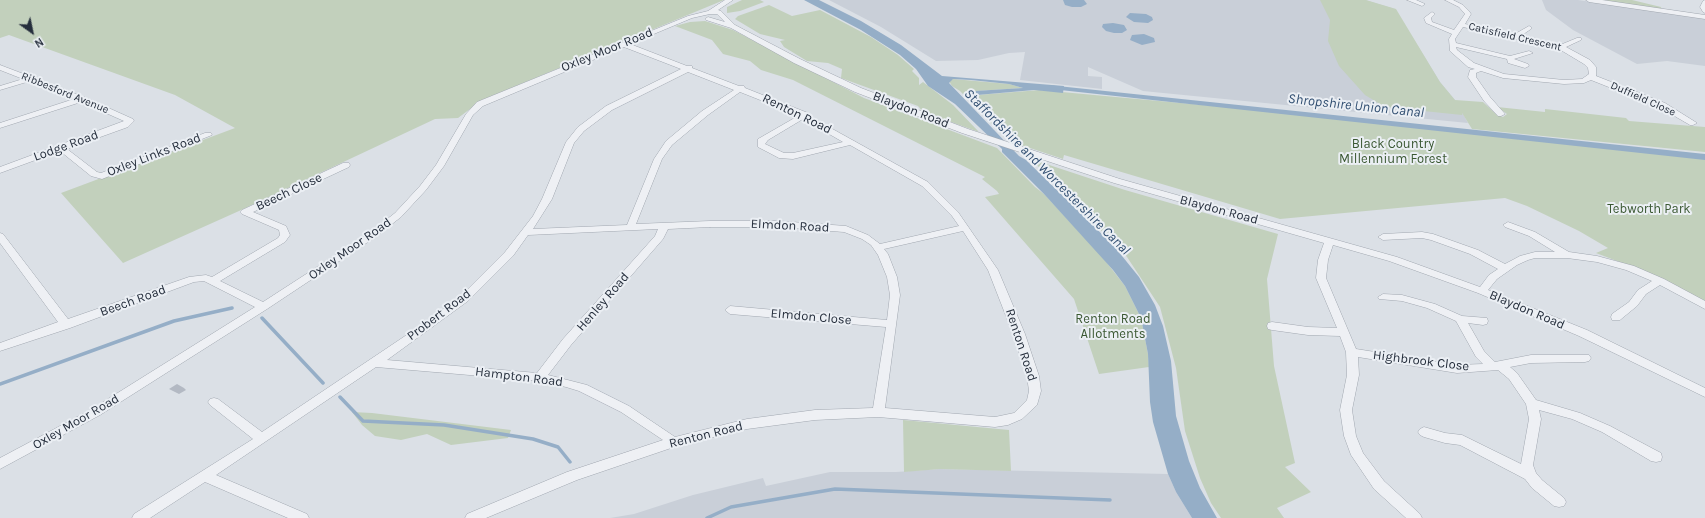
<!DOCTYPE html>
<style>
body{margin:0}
#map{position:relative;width:1705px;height:518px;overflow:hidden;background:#dbe0e6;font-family:Karla,sans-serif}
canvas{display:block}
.north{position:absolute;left:12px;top:12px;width:40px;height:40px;-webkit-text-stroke:3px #ebeff4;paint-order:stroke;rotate:147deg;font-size:11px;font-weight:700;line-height:16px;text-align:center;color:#252e3c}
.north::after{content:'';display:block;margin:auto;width:14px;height:18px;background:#252e3c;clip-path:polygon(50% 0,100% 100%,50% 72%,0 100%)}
</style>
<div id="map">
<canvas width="1705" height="518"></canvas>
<div class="north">N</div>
</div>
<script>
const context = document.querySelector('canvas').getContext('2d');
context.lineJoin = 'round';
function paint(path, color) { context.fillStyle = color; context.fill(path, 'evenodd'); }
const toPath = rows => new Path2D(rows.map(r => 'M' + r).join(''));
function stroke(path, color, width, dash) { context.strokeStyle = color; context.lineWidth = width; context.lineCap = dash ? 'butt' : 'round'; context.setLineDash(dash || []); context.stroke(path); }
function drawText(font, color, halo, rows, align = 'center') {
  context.font = font + ' Karla,sans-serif'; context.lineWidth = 4; context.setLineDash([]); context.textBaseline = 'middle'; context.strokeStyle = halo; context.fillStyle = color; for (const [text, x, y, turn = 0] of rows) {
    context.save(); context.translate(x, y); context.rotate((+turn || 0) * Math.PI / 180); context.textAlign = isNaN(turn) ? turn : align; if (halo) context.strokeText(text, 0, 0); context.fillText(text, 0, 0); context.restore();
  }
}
paint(toPath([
 [829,0,1365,0,1395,9,1440,82,1455,100,1468,123,1143,91,1088,67,1088,76,1102,77,1102,89,1020,80,1025,52,1009,53,978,60,936,61,881,27],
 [1542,0,1578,0,1705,18,1705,66,1667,61,1637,64,1573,30,1546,10],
 [940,469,1168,474,1176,492,1192,518,610,518,634,514,693,495,763,478,766,486,830,472,896,472]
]), '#c9cfd8');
paint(toPath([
 [0,0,724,0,482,100,458,118,435,119,239,211,123,263,61,193,235,128,175,95,9,35,0,38],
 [742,0,760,0,764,2,740,11,727,13,727,7],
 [1320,0,1366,0,1396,9,1440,82,1455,100,1483,102,1497,115,1503,117,1507,114,1497,107,1545,112,1545,109,1626,118,1629,121,1705,127,1705,152,1472,129,1462,113,1462,115,1385,107,1365,95,1339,66,1328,41,1330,20],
 [1601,0,1632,0,1661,7,1662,10],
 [769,5,792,16,820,10,871,37,898,55,914,69,912,71,919,78,919,85,923,82,953,105,979,132,923,112,918,106,841,78,842,69,828,63,807,61,784,47,780,41,785,40,760,34,735,19,738,16],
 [705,21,733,30,864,98,997,148,1035,187,1044,194,1100,254,1125,286,1141,318,1148,354,1149,367,1099,374,1074,299,985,197,999,194,997,191,982,179,985,177,793,80,761,70,750,61,723,54,712,40,675,26,690,22],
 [953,79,1009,84,1023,88,976,91,977,95,1040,90,1246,109,1705,159,1705,301,1656,276,1596,253,1608,248,1579,231,1527,206,1505,198,1280,219,1064,155,1063,159,1012,142,1015,141,1005,138,960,91,952,86,949,81],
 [1031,159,1125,190,1278,234,1267,279,1274,366,1295,463,1285,467,1311,492,1277,508,1284,518,1221,518,1211,503,1200,478,1185,431,1176,368,1160,307,1127,257],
 [352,412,372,413,511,430,508,438,451,445,427,434,401,440,375,436,362,425],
 [903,420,1009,430,1011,471,940,469,904,472]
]), '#c2d0bc');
paint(toPath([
 [804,0,819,0,861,21,901,45,942,76,1064,86,1063,93,1034,90,977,95,975,91,1023,88,1009,84,971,80,953,79,949,83,1019,156,1026,160,1114,246,1139,277,1155,305,1163,326,1171,361,1176,416,1189,461,1200,488,1217,518,1192,518,1176,492,1168,474,1153,422,1150,402,1148,354,1141,318,1125,286,1113,270,1044,194,1002,152,1002,149,955,104,928,86,916,69,900,55,861,30],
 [1063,0,1084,0,1087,4,1081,7,1072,7,1065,5],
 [1130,13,1146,14,1152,17,1153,20,1148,23,1134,22,1126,17],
 [1113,23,1124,25,1127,30,1122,33,1114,33,1106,31,1102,27,1103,24],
 [1144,34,1154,38,1155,42,1142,45,1130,40,1132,35]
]), '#95aec7');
stroke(toPath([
 [262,318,323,383],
 [0,384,174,321,232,308],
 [340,397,363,421,444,425,533,439,558,447,570,462],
 [707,518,731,507,835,489,1110,500]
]), '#95aec7', 3.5);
paint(toPath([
 [1048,85,1705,154,1705,160,1051,89,1048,89,1048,85]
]), '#95aec7');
paint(toPath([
 [177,384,184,388,186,390,179,394,169,389]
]), '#b3b9c3');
const minor = toPath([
 [725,0,733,0,718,10,721,11,735,25,800,59,861,88,968,129,1120,179,1397,257,1480,287,1489,275,1498,269,1470,254,1431,240,1422,238,1383,240,1378,237,1383,234,1422,232,1433,234,1478,250,1505,264,1520,256,1535,252,1555,252,1529,236,1505,227,1503,225,1508,222,1535,232,1569,252,1597,256,1634,266,1664,279,1705,301,1705,309,1660,285,1646,294,1637,306,1620,320,1612,320,1611,317,1612,314,1629,302,1638,290,1652,281,1626,270,1597,262,1567,258,1535,258,1528,260,1517,265,1497,279,1488,290,1587,330,1705,388,1705,397,1579,336,1478,293,1389,261,1333,245,1328,260,1326,278,1356,349,1457,365,1483,364,1476,357,1456,321,1427,308,1402,301,1379,299,1378,297,1383,294,1402,295,1435,304,1462,316,1487,318,1488,321,1487,324,1483,325,1468,323,1484,351,1495,362,1531,355,1589,355,1591,358,1589,361,1585,362,1531,363,1510,367,1517,373,1536,400,1580,413,1610,426,1661,453,1662,457,1661,461,1656,462,1651,461,1602,432,1572,419,1539,410,1541,419,1533,465,1536,473,1542,480,1564,498,1566,502,1564,506,1559,507,1554,506,1532,488,1525,479,1460,445,1445,443,1424,437,1420,435,1418,432,1420,429,1424,427,1445,433,1462,435,1521,464,1529,419,1526,404,1509,379,1498,370,1457,373,1358,357,1359,375,1352,410,1356,436,1363,453,1384,481,1420,514,1422,518,1406,518,1374,489,1351,455,1344,436,1340,410,1347,375,1346,352,1340,336,1308,335,1272,330,1268,329,1267,326,1268,323,1272,322,1308,327,1337,328,1316,278,1318,260,1324,243,1114,183,962,133,855,92,794,63,731,28,706,20,705,19,708,17,725,22,717,14,710,14,692,18,630,44,687,66,692,66,692,68,739,86,744,86,745,88,808,113,809,116,928,182,958,212,998,270,1025,334,1039,376,1041,391,1037,405,1022,419,1008,425,995,427,878,417,815,420,747,429,674,447,577,480,486,518,465,518,467,514,567,472,663,440,621,412,579,391,566,387,540,381,376,367,216,475,307,514,309,518,288,518,205,482,150,518,132,518,134,514,253,439,210,405,208,402,210,399,214,398,218,399,262,432,420,326,460,297,505,252,533,216,542,199,566,142,578,127,606,106,681,69,624,47,483,106,473,115,444,166,426,190,401,217,374,238,267,309,100,415,0,469,0,458,92,409,255,307,204,281,194,282,70,328,0,351,0,343,58,322,0,243,0,233,3,234,68,319,189,277,206,275,212,277,278,238,280,235,279,230,242,214,240,212,242,210,343,163,349,163,350,165,349,167,253,212,286,226,290,235,285,242,220,281,263,302,368,234,395,213,420,186,436,165,466,114,477,102,688,16,708,11,725,0],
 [688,72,734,90,702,111,666,141,654,159,627,225,533,229,552,199,574,143,584,131,612,110,688,72],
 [740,92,788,111,798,116,758,139,758,147,779,158,793,159,850,145,922,186,952,216,959,226,880,244,868,235,846,226,778,221,710,221,636,224,662,159,672,145,708,115,740,92],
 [803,119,843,142,793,153,784,153,765,144,768,140,803,119],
 [710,227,778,227,844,232,862,239,871,245,878,255,887,277,890,295,887,320,730,306,725,310,730,314,886,327,873,408,815,410,747,419,675,437,629,406,587,385,548,375,571,345,663,239,668,229,710,227],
 [658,229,655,236,563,339,537,373,387,360,468,301,513,256,528,235,658,229],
 [963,231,988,270,1013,334,1027,376,1029,391,1027,400,1014,413,995,417,885,408,900,295,897,277,888,254,884,249,963,231],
 [1407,0,1416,0,1425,4,1422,6,1407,0],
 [1445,0,1453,0,1463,5,1469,11,1471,14,1465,24,1515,34,1529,26,1531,27,1531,29,1522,35,1560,45,1577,38,1581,38,1581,40,1566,47,1590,60,1596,67,1596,76,1665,103,1697,123,1693,125,1690,125,1659,107,1591,80,1584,83,1564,84,1503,78,1481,71,1476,73,1476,77,1490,97,1505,114,1501,116,1498,116,1484,101,1468,77,1470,70,1475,69,1468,67,1450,51,1449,39,1452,34,1426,23,1424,18,1432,12,1435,14,1431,18,1432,22,1454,30,1465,14,1459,7,1445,0],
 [1463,27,1559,49,1584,64,1588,68,1589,74,1582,79,1564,80,1504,74,1474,63,1457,50,1456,47,1507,59,1508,63,1525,68,1529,66,1528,64,1514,59,1533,53,1529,51,1510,56,1456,43,1455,39,1463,27],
 [1586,0,1602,0,1705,15,1705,19,1589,2,1586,0],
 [1705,0,1705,13,1703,12,1700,7,1703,1,1705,0],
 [0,65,84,97,133,119,134,121,128,127,67,149,97,172,101,173,205,133,211,133,212,135,102,179,91,176,60,151,0,173,0,167,124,121,81,102,0,128,0,123,74,99,30,81,0,90,0,86,23,79,0,70,0,65]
]);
stroke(minor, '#a1a7b0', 1);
paint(minor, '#eef0f4');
drawText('11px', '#252e3c', '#ebeff4', [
 ["Catisfield Crescent",1515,37,13],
 ["Ribbesford Avenue",65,93,22],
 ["Duffield Close",1643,99,24]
]);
drawText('13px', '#252e3c', '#ebeff4', [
 ["Oxley Moor Road",607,50,-22],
 ["Blaydon Road",911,110,21],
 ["Renton Road",797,114,26],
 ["Lodge Road",66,146,-20],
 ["Oxley Links Road",154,155,-21],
 ["Beech Close",289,192,-25],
 ["Blaydon Road",1219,210,15],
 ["Elmdon Road",790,226,3],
 ["Oxley Moor Road",350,249,-35],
 ["Beech Road",133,301,-20],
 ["Henley Road",603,302,-49],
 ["Blaydon Road",1527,310,23],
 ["Probert Road",439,315,-37],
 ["Elmdon Close",811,317,5],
 ["Renton Road",1021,345,72],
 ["Highbrook Close",1421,361,7],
 ["Hampton Road",519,377,7],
 ["Oxley Moor Road",76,422,-30],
 ["Renton Road",706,435,-14]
]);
drawText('13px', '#3a5832', '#ebeff4', [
 ["Black Country",1393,144],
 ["Millennium Forest",1393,159],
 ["Tebworth Park",1649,209],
 ["Renton Road",1113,319],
 ["Allotments",1113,334]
]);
drawText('italic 14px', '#2f4d70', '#ebeff4', [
 ["Shropshire Union Canal",1356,106,6],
 ["Staffordshire and Worcestershire Canal",1047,172,45]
]);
</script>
